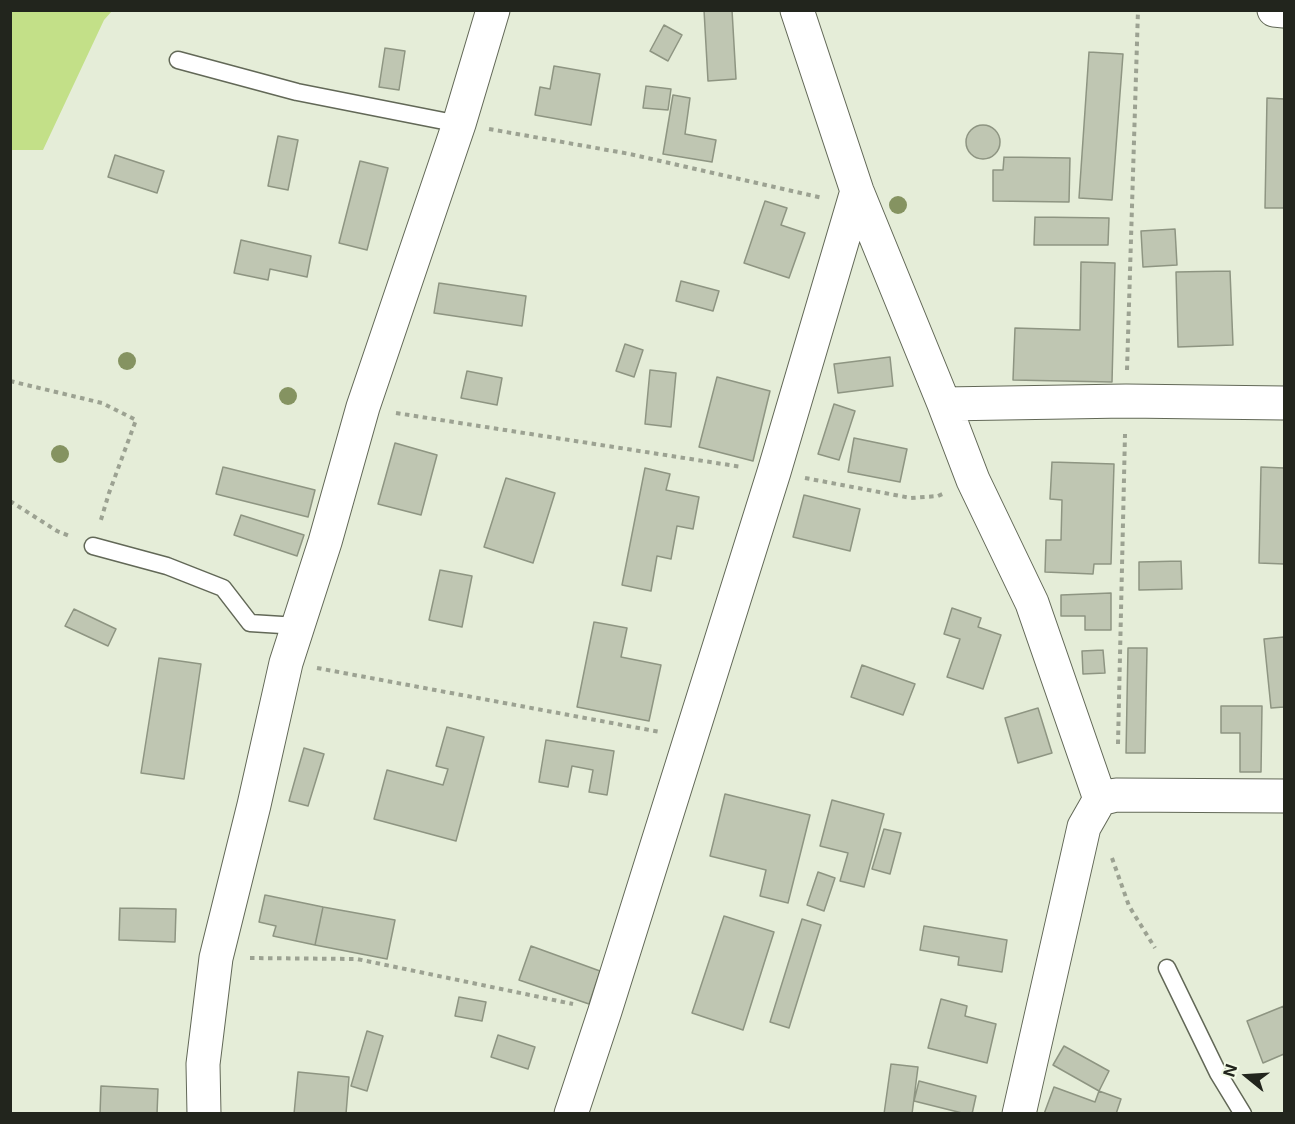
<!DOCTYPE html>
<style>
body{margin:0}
#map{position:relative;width:1295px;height:1124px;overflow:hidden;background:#e5edd8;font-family:Inter,sans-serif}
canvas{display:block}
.frame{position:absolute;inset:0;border:12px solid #22251d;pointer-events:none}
.north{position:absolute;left:1217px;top:1046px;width:60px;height:60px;-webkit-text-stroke:4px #f2fae5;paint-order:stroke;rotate:288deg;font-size:16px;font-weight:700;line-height:24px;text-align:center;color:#22251d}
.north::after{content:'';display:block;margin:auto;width:21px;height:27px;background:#22251d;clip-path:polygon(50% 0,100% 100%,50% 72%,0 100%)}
</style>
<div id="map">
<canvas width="1295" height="1124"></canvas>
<div class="frame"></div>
<div class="north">N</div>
</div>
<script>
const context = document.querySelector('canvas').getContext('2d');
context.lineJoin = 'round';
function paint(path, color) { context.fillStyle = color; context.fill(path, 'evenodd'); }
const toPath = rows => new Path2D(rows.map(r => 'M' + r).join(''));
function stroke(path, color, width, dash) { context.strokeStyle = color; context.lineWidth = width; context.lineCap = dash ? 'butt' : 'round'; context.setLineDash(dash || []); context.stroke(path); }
paint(toPath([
 [10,11,112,11,104,20,43,150,11,150]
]), '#c3e088');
const building = toPath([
 [704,10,732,10,736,79,708,81,704,10],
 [664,25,682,35,668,61,650,51,664,25],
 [385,48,405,51,399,90,379,87,385,48],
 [1089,52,1123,54,1112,200,1079,198,1089,52],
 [554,66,600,74,591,125,535,115,540,87,550,89,554,66],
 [646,86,671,89,668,110,643,108,646,86],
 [673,95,690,98,685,134,716,140,712,162,663,154,673,95],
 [1267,98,1284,99,1284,208,1265,208,1267,98],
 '966 142a17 17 0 1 1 34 0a17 17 0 1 1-34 0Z',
 [278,136,298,140,288,190,268,186,278,136],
 [115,155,164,171,157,193,108,177,115,155],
 [1004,157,1070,158,1069,202,993,201,993,170,1003,170,1004,157],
 [360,161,388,168,367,250,339,243,360,161],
 [765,201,787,208,781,225,805,233,789,278,744,263,765,201],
 [1035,217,1109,218,1108,245,1034,245,1035,217],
 [1175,229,1177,265,1143,267,1141,231,1175,229],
 [241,240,311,256,307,277,270,269,268,280,234,273,241,240],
 [1081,262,1115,263,1112,382,1013,380,1015,328,1080,330,1081,262],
 [1230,271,1233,345,1178,347,1176,272,1230,271],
 [681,281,719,291,713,311,676,301,681,281],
 [439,283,526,296,522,326,434,313,439,283],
 [625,344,643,350,634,377,616,371,625,344],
 [890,357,893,386,838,393,834,364,890,357],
 [650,370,676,373,671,427,645,424,650,370],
 [467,371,502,378,497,405,461,398,467,371],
 [717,377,770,391,753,461,699,447,717,377],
 [834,404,855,411,839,460,818,454,834,404],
 [854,438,907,449,900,482,848,472,854,438],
 [395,443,437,455,421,515,378,504,395,443],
 [1052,462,1114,464,1111,564,1094,564,1093,574,1045,572,1046,540,1061,540,1062,500,1050,499,1052,462],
 [223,467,315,490,308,517,216,494,223,467],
 [1261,467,1284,468,1284,564,1259,563,1261,467],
 [645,468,670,474,666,490,699,497,693,529,677,526,671,559,657,556,651,591,622,585,645,468],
 [506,478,555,493,533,563,484,547,506,478],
 [804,495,860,509,850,551,793,537,804,495],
 [241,515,304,535,297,556,234,535,241,515],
 [1181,561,1182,589,1139,590,1139,562,1181,561],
 [440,570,472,576,462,627,429,620,440,570],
 [1111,593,1111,630,1085,630,1085,616,1061,616,1061,595,1111,593],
 [952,608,981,618,978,627,1001,635,983,689,947,677,960,639,944,634,952,608],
 [74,609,116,629,108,646,65,626,74,609],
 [594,622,627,628,621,657,661,665,649,721,577,707,594,622],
 [1284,637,1284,707,1271,708,1264,639,1284,637],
 [1128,648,1147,648,1145,753,1126,753,1128,648],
 [1103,650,1105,673,1083,674,1082,651,1103,650],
 [159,658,201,664,184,779,141,773,159,658],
 [862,665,915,684,903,715,851,697,862,665],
 [1221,706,1262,706,1261,772,1240,772,1240,733,1221,733,1221,706],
 [1038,708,1052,753,1018,763,1005,718,1038,708],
 [447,727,484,737,456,841,374,819,387,770,443,785,448,769,436,766,447,727],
 [546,740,614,751,607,795,589,792,593,770,572,766,568,787,539,782,546,740],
 [304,748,324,754,308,806,289,801,304,748],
 [725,794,810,815,788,903,760,896,766,870,710,856,725,794],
 [832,800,884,814,864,887,840,881,848,853,820,846,832,800],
 [884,829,901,833,890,874,872,869,884,829],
 [818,872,835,878,824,911,807,905,818,872],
 [265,895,323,907,315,945,273,936,276,926,259,922,265,895],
 [323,907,395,920,387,959,315,945,323,907],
 [120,908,176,909,175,942,119,940,120,908],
 [724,916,774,932,743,1030,692,1013,724,916],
 [802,919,821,925,789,1028,770,1022,802,919],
 [924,926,1007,940,1002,972,958,965,959,957,920,950,924,926],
 [531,946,600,971,589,1004,519,980,531,946],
 [459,997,486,1002,482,1021,455,1016,459,997],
 [941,999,967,1006,965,1016,996,1024,987,1063,928,1048,941,999],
 [1284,1006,1284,1054,1263,1063,1247,1021,1284,1006],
 [367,1031,383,1036,367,1091,351,1086,367,1031],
 [498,1035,535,1047,528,1069,491,1057,498,1035],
 [1064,1046,1109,1071,1099,1091,1053,1065,1064,1046],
 [891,1064,918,1067,912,1114,884,1114,891,1064],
 [298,1072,349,1077,346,1114,294,1114,298,1072],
 [919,1081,976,1096,972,1114,966,1114,914,1101,919,1081],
 [101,1086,158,1089,157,1114,100,1114,101,1086],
 [1054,1087,1095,1102,1099,1091,1121,1099,1116,1114,1044,1114,1054,1087]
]);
paint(building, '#bfc6b2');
stroke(building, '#8e9582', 1.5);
const service = toPath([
 [178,60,297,92,459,124],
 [93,546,167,566,223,588,250,623,298,626],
 [1167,968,1218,1073,1243,1114]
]);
const minor = toPath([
 [797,10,857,191,944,404,973,480,1032,603,1100,799,1084,827,1019,1114],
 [1274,10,1284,11],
 [944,404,1126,401,1284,403],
 [1100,799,1116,795,1284,796],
 [204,1114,203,1064,216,958,254,805,286,663,325,542,363,407,459,124,493,10],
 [571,1114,605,1011,774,472,857,191]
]);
stroke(service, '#626857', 19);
stroke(minor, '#626857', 35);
stroke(toPath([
 [489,129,630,154,823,198],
 [1127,370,1138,10],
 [10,381,102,403,136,420,109,493,100,523],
 [396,413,742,467],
 [805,478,911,498,938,496,945,493],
 [10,501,57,531,72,537],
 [317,668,660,732],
 [1118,744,1125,434],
 [1112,858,1129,906,1155,948],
 [250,958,357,959,573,1004]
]), '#9ca292', 4, [4.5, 4.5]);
stroke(service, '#fff', 16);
stroke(minor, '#fff', 33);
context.fillStyle = '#859361';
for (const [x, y] of [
 [898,205],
 [127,361],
 [288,396],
 [60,454]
]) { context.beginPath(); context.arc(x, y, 9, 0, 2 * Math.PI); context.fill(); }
</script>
